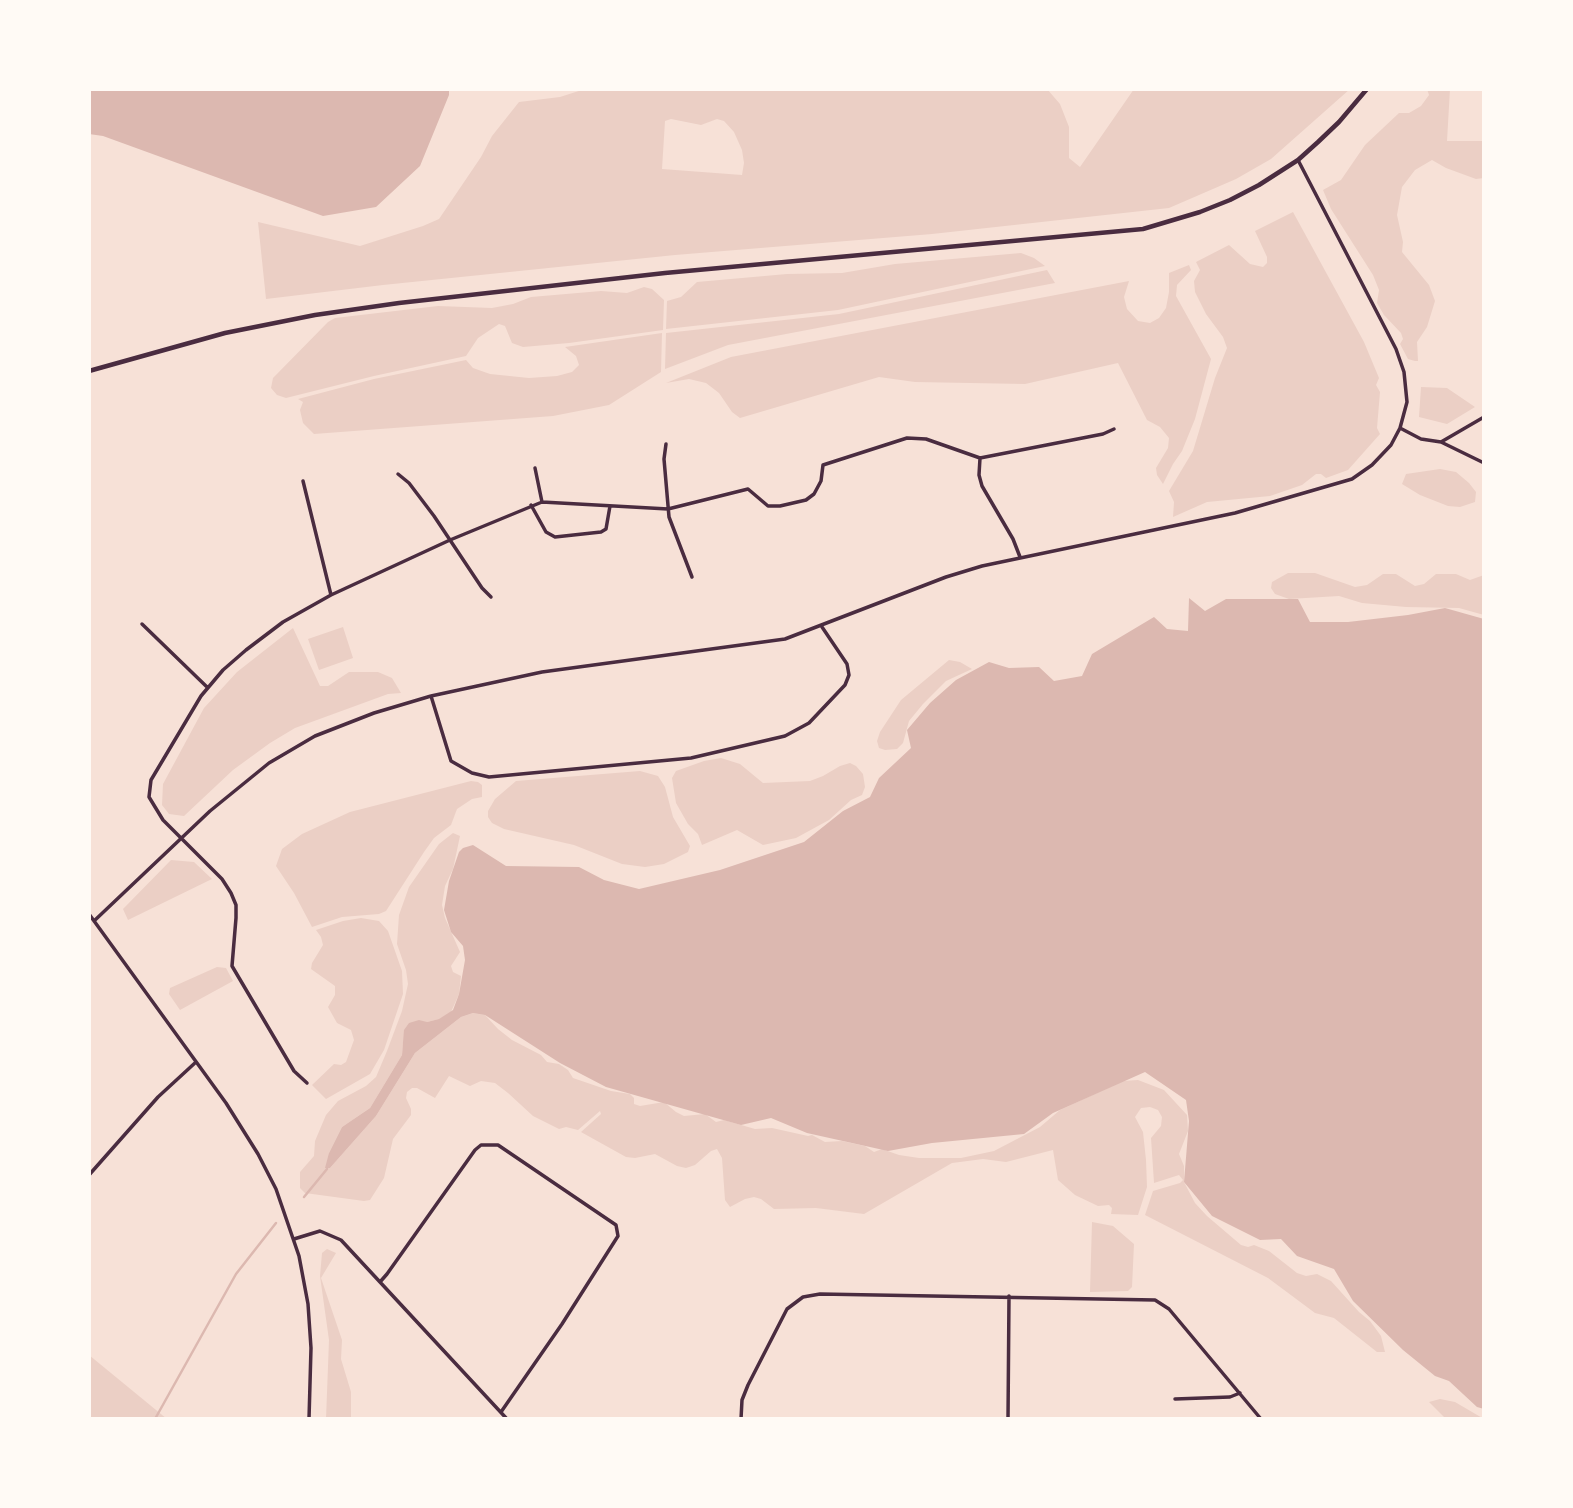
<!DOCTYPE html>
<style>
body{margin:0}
#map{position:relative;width:1573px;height:1508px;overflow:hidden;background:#f7e1d7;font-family:"Titillium Web",sans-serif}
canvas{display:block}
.frame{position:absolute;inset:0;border:91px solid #fffaf5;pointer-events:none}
</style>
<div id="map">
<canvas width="1573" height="1508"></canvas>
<div class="frame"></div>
</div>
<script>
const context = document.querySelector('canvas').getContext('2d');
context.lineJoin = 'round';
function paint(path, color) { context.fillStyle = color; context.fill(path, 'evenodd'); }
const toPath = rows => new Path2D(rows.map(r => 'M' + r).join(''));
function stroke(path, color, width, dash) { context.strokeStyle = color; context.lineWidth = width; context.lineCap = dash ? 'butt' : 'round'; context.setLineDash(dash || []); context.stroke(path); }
paint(toPath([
 [585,89,1047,89,1060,104,1069,127,1069,158,1080,167,1134,89,1350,89,1271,159,1236,179,1169,208,932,234,675,255,383,285,266,299,258,222,360,246,423,226,439,219,481,157,492,136,519,102,560,97],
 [671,119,701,125,717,119,724,121,734,132,742,150,744,163,742,175,662,169,665,121],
 [1427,89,1450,89,1447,141,1484,141,1484,178,1476,179,1446,168,1432,160,1415,170,1402,187,1397,215,1403,242,1402,252,1429,285,1435,301,1427,327,1417,342,1418,361,1415,361,1408,359,1400,344,1403,339,1401,333,1384,315,1377,303,1379,290,1373,275,1331,209,1323,190,1341,180,1365,145,1399,113,1409,113,1421,106,1429,95],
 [1293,212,1364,342,1379,378,1376,385,1380,392,1377,428,1380,434,1348,470,1326,478,1321,474,1316,474,1302,485,1270,496,1207,502,1173,517,1174,502,1169,491,1193,451,1215,378,1227,348,1223,337,1206,314,1195,292,1194,281,1200,270,1196,262,1229,245,1250,264,1263,267,1267,263,1267,257,1255,231],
 [1021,253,1034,258,1045,266,838,310,666,329,667,301,681,297,697,282,787,274,842,273,895,264],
 [1189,265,1191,270,1177,285,1176,296,1211,359,1195,419,1182,451,1173,464,1163,484,1157,475,1156,468,1168,448,1169,438,1160,427,1147,420,1118,363,1025,384,915,382,879,377,740,418,732,412,719,393,706,383,689,379,666,383,731,357,1129,281,1124,297,1127,309,1138,321,1150,323,1159,318,1166,308,1169,292,1169,273],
 [1047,270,1055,283,728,345,665,369,666,333,839,314],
 [644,287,652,289,664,300,663,330,569,343,523,347,512,343,505,326,499,324,478,338,466,356,374,376,286,398,277,395,271,388,273,378,328,322,335,318,438,306,492,308,513,304,531,297,601,291,627,293],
 [662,333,661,372,609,405,553,416,314,434,303,423,300,410,303,402,298,399,374,379,466,360,473,368,490,374,529,378,557,376,572,372,579,365,576,356,565,347],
 [1421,387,1447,388,1475,407,1447,424,1419,417],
 [1440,469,1456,472,1469,483,1476,492,1475,502,1460,507,1448,506,1420,495,1402,484,1406,474],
 [1288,573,1315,573,1355,587,1367,585,1383,574,1396,574,1415,586,1424,584,1436,574,1456,574,1470,580,1484,575,1484,615,1459,608,1406,607,1362,603,1339,596,1289,599,1275,594,1271,588,1272,582],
 [343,627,353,658,319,670,308,639],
 [293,628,320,686,328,686,349,672,378,672,392,678,401,693,388,694,295,728,270,743,233,770,184,816,169,814,162,805,163,784,204,708,237,672],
 [949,660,960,662,972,669,946,681,923,704,909,721,903,743,897,749,885,750,879,748,877,741,880,732,901,700],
 [721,758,740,764,763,783,810,781,823,776,840,766,850,763,856,766,863,774,865,787,862,795,851,800,829,820,796,838,763,845,737,830,702,845,698,834,688,824,676,803,672,778,676,771,704,761],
 [640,771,658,776,665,787,673,817,690,846,688,852,664,864,645,867,622,864,574,845,504,829,492,823,488,817,488,811,495,799,516,781],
 [471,781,478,782,482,785,482,797,472,799,457,809,451,825,434,838,424,852,386,911,379,914,342,917,312,927,294,893,276,866,282,849,302,834,350,812],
 [453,833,460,836,453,869,445,886,442,905,445,918,460,952,451,966,453,972,461,976,459,994,451,1012,440,1019,427,1022,403,1044,402,1055,370,1108,342,1127,329,1153,330,1168,376,1116,415,1053,461,1017,473,1013,485,1015,498,1029,512,1040,541,1055,547,1062,559,1064,568,1070,573,1078,611,1091,630,1094,634,1098,634,1104,640,1106,664,1102,676,1112,684,1116,705,1114,716,1122,724,1120,755,1129,772,1128,808,1136,812,1135,825,1142,842,1141,865,1146,874,1152,882,1149,899,1155,919,1158,961,1158,994,1151,1040,1127,1060,1110,1123,1081,1138,1080,1164,1090,1187,1115,1188,1131,1179,1154,1184,1166,1184,1182,1195,1203,1207,1216,1241,1245,1248,1247,1254,1245,1269,1251,1297,1273,1306,1276,1317,1274,1331,1281,1359,1312,1370,1321,1381,1336,1385,1352,1377,1352,1334,1318,1315,1313,1268,1278,1145,1215,1153,1191,1180,1183,1183,1180,1179,1175,1154,1183,1151,1138,1161,1126,1162,1117,1158,1110,1150,1107,1141,1108,1135,1117,1143,1132,1146,1160,1147,1187,1138,1215,1111,1214,1112,1208,1109,1205,1098,1206,1075,1195,1058,1180,1053,1150,1006,1162,983,1159,952,1163,864,1214,816,1208,774,1209,761,1199,754,1197,745,1199,730,1207,725,1200,722,1158,717,1149,711,1151,695,1165,686,1168,677,1166,655,1154,635,1158,626,1157,581,1132,601,1114,600,1111,578,1130,566,1127,559,1129,533,1116,508,1093,495,1083,481,1081,470,1086,449,1076,435,1098,417,1088,412,1088,407,1092,406,1098,411,1109,411,1115,393,1139,384,1178,370,1200,364,1201,305,1193,300,1188,300,1172,314,1156,315,1141,326,1115,338,1101,366,1086,376,1077,387,1051,402,1011,408,984,406,970,397,944,399,915,409,887,439,844],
 [171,860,194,862,212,879,128,920,123,909],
 [361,918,379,921,388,931,402,971,403,994,384,1050,370,1074,326,1099,312,1085,334,1064,341,1065,346,1062,354,1040,351,1030,337,1023,328,1007,335,995,335,986,311,969,312,963,323,945,321,937,316,930,343,921],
 [217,967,226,968,233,981,180,1010,169,994,170,988],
 [1092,1222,1113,1226,1134,1244,1132,1287,1128,1291,1090,1292],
 [327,1249,336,1253,321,1278,342,1340,341,1359,351,1392,351,1419,326,1419,329,1340,320,1276,322,1253],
 [89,1355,167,1419,89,1419],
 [1440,1399,1455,1402,1484,1419,1446,1419,1429,1402]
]), '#ebcfc5');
paint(toPath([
 [89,89,449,89,449,95,420,166,376,207,323,216,103,136,89,134],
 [1189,598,1205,611,1226,599,1298,599,1310,622,1348,622,1408,615,1445,608,1484,619,1484,1409,1477,1407,1449,1381,1435,1376,1403,1350,1353,1301,1334,1269,1297,1256,1281,1239,1260,1240,1212,1216,1184,1182,1189,1121,1186,1100,1145,1072,1053,1113,1024,1134,932,1143,888,1151,807,1133,771,1118,741,1125,606,1087,560,1063,485,1015,473,1013,461,1017,415,1053,376,1116,330,1168,325,1168,329,1153,342,1127,370,1108,402,1055,404,1030,409,1023,419,1020,427,1022,439,1019,453,1010,459,994,465,960,463,946,451,932,444,910,449,881,459,852,463,848,473,845,506,866,579,867,604,880,639,889,720,870,804,842,843,811,870,797,879,778,911,748,907,730,930,703,956,680,989,662,1009,668,1039,667,1054,681,1082,676,1092,654,1154,617,1167,629,1188,631]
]), '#dcb8b0');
stroke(toPath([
 [304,1197,327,1169],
 [155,1419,236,1274,276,1223]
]), '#dcb8b0', 2.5);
stroke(toPath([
 [1298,160,1396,349,1404,372,1407,402,1400,428,1421,439,1441,442,1484,417],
 [1441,442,1484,463],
 [666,444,664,459,669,517,692,577],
 [980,458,979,475,982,486,1013,539,1020,557],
 [535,468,542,502],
 [398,474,409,483,434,516,482,588,491,597],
 [303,481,331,595],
 [531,505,546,532,555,537,601,532,606,529,610,506],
 [142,624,207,687],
 [431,696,451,761,472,773,489,777,691,758,785,736,809,723,845,685,849,675,847,664,822,627],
 [89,914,226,1103,258,1154,276,1189,299,1256,308,1304,311,1348,309,1419],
 [94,921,210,811,269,763,315,736,374,713,431,696,542,672,785,639,946,577,982,566,1235,513,1352,479,1372,465,1391,445,1400,428],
 [307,1083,294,1071,232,966,236,918,236,905,231,893,222,879,163,820,149,797,151,780,201,696,223,670,246,650,283,622,331,595,450,540,542,502,668,509,748,489,768,506,780,506,806,500,814,494,821,481,823,465,907,438,926,439,980,458,1103,434,1114,429],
 [89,1175,158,1097,196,1062],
 [294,1239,320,1231,341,1240,507,1419],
 [380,1282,387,1274,475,1150,481,1145,498,1145,616,1225,618,1236,562,1324,501,1412],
 [1175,1399,1230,1397,1240,1393],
 [741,1419,742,1400,748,1385,787,1309,803,1297,820,1294,1155,1300,1169,1309,1261,1419],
 [1008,1419,1009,1296]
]), '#4a2c40', 3.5);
stroke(toPath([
 [89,371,225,333,315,315,399,303,665,273,1143,229,1200,212,1230,200,1259,185,1298,160,1318,142,1339,122,1367,89]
]), '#4a2c40', 4.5);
</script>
